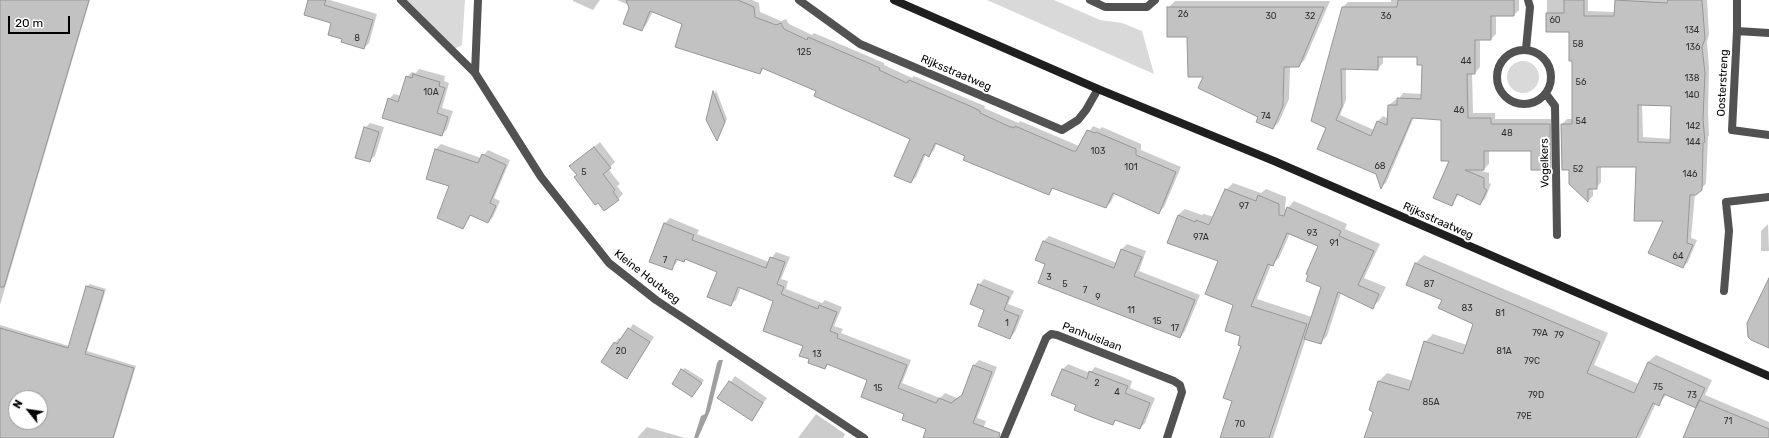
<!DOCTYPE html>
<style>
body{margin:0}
#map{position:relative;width:1769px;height:438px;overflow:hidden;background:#fff;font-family:Rubik,sans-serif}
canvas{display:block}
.north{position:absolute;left:8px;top:390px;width:40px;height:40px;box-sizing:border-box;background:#fff;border:1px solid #999;border-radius:50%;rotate:300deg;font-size:11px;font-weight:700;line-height:16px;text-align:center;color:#000}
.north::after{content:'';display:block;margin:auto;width:14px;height:18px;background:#000;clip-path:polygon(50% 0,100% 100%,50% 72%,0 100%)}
.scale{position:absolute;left:8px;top:16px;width:62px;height:18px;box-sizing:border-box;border:2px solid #000;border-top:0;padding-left:5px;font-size:12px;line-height:14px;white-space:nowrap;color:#000;-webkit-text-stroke:3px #fff;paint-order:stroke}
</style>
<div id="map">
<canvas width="1769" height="438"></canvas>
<div class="north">N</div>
<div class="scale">20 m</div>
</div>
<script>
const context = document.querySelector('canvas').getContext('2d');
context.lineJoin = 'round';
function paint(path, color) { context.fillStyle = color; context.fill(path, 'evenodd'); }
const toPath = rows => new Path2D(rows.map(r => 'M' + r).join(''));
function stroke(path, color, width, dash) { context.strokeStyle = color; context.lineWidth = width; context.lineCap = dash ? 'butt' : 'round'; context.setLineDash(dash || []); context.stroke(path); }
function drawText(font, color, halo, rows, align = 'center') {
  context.font = font + ' Rubik,sans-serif'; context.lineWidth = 4; context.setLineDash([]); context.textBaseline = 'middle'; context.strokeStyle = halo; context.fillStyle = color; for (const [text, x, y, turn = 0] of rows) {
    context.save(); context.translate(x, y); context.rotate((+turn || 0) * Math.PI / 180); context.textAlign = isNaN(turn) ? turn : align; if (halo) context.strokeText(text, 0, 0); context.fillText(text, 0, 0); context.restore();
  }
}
paint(toPath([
 [404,0,465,0,462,45,454,49],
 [987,0,1054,0,1100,20,1122,23,1142,31,1154,74],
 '1507 77a16 16 0 1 1 32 0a16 16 0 1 1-32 0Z'
]), '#d9d9d9');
paint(toPath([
 [719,360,723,360,710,411,698,438,694,438,701,416,705,414,717,363]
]), '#a0a0a0');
paint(toPath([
 [0,0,90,0,0,305],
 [309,0,330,0,377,14,369,43,364,48,344,39,333,22],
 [600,0,593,10,573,1,573,0],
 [617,0,752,0,759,3,760,12,781,21,786,19,789,24,812,35,814,33,884,63,884,65,912,78,914,76,975,102,985,106,984,108,1014,121,1019,123,1020,121,1079,146,1093,126,1100,129,1102,127,1141,144,1141,150,1181,167,1164,207,1158,213,1115,193,1111,202,1106,207,1054,187,1048,194,937,143,934,150,929,155,926,154,916,177,911,182,912,138,817,91,764,68,760,73,684,23,653,11,646,25,641,30,631,6],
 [1391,0,1519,0,1519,10,1514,15,1496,15,1496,34,1491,39,1480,39,1480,67,1475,73,1472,73,1473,113,1495,113,1495,119,1555,119,1555,164,1550,169,1532,169,1532,150,1489,150,1489,164,1482,171,1489,173,1489,183,1491,184,1485,199,1480,204,1459,194,1451,205,1450,160,1442,119,1414,117,1386,183,1381,187,1376,173,1327,127,1343,7,1348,2,1391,2],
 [1383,56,1418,56,1423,64,1422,94,1403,93,1398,100,1395,100,1389,105,1389,119,1383,116,1378,121,1374,130,1340,115,1346,100,1346,68,1378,69,1383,63],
 [1547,0,1588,0,1588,11,1615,12,1615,0,1707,0,1709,34,1707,42,1709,67,1708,113,1709,135,1708,137,1706,184,1695,194,1691,238,1697,240,1688,262,1683,267,1664,220,1637,166,1601,166,1601,182,1596,188,1593,188,1593,196,1588,201,1570,169,1562,124,1567,119,1573,119,1573,60,1570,31,1547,31],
 [1642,104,1672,105,1671,139,1643,137],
 [1175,1,1330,1,1305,59,1299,66,1290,66,1289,99,1279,122,1273,128,1205,76,1188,36,1168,8],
 [419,69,445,76,444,81,449,83,442,108,453,111,447,129,442,135,389,99,394,94,401,96,407,77,412,72,416,73],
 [716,90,727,119,717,139,707,120],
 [370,123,384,127,375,156,369,161,365,128],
 [600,142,615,162,608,169,620,184,617,186,623,194,618,199,578,175,571,166],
 [441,144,481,158,488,150,510,160,494,198,500,201,493,217,488,222,471,215,463,228,450,186,427,179,436,149],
 [1233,183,1261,193,1266,189,1286,197,1285,209,1287,209,1294,201,1347,224,1345,229,1380,244,1364,278,1386,287,1379,301,1372,307,1341,293,1327,336,1320,343,1306,338,1273,438,1221,438,1234,400,1242,335,1234,305,1219,260,1178,215,1185,209,1202,215,1204,214,1214,217,1226,190],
 [1290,233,1319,246,1310,274,1322,286,1312,317,1257,299,1271,265,1279,258],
 [670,218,699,230,697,234,769,262,776,252,790,257,781,279,788,281,786,289,822,303,825,300,842,307,834,326,843,329,841,333,911,360,902,383,940,398,945,393,957,398,964,393,974,365,979,360,997,367,977,418,986,421,980,437,930,438,928,428,905,414,869,379,829,364,825,368,810,359,804,346,774,301,741,287,736,300,730,305,719,271,686,258,683,261,679,259,672,269,665,223],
 [1768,224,1769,251,1761,251,1761,231],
 [1049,236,1117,263,1122,249,1127,244,1146,251,1139,271,1200,295,1185,331,1180,337,1036,260,1044,241],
 [1424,255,1608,333,1594,365,1639,384,1648,362,1656,355,1712,380,1705,395,1769,422,1769,438,1684,438,1699,403,1667,394,1658,405,1656,403,1640,438,1365,438,1374,411,1370,410,1379,381,1387,373,1413,381,1425,342,1433,334,1467,345,1474,323,1443,300,1407,284,1416,263],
 [984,279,1014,291,1008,304,1024,310,1015,332,1010,338,985,309,979,285],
 [90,284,106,289,87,351,136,366,114,438,0,438,0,325,69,346,87,286],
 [16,398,40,398,40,422,16,422],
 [633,324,654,337,627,378,615,343,619,338,622,340],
 [1068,364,1090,373,1095,367,1122,377,1132,381,1130,388,1155,398,1145,423,1140,428,1117,419,1113,424,1078,404,1063,369],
 [685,368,704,380,692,396,682,370],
 [735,376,767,398,752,420,719,398],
 [816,414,845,434,843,438,798,438],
 [647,427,685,438,637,438]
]), '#0003');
const building = toPath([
 [0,0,89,0,4,287,0,287,0,0],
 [308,0,326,0,324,5,373,20,364,49,341,42,342,39,328,35,331,23,304,15,308,0],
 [626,0,738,0,754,7,755,17,776,25,781,23,784,29,807,40,808,37,880,68,879,70,907,83,909,80,970,106,980,111,980,113,1008,126,1014,128,1015,126,1073,151,1076,151,1087,130,1095,133,1096,132,1136,149,1136,155,1176,172,1159,214,1113,193,1106,208,1052,188,1049,195,963,160,965,156,935,143,929,157,924,154,911,183,894,176,910,139,814,96,816,91,762,68,760,74,675,47,682,24,665,17,650,11,642,31,623,24,629,8,626,0],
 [1398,0,1514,0,1514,16,1491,16,1491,40,1475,40,1475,74,1467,74,1468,118,1491,118,1491,124,1550,124,1550,170,1531,170,1531,151,1484,151,1484,170,1465,170,1484,178,1484,188,1487,190,1480,205,1457,194,1452,206,1433,198,1449,161,1441,161,1441,120,1412,118,1381,189,1376,174,1317,149,1326,128,1311,121,1342,7,1397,7,1398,0],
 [1378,57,1417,57,1417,65,1422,65,1421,99,1397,98,1397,105,1388,105,1387,125,1377,121,1371,136,1336,120,1342,106,1341,69,1378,70,1378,57],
 [1564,0,1584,0,1584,16,1614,16,1615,0,1667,3,1668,0,1702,0,1705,39,1702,47,1705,73,1703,119,1705,142,1703,143,1702,190,1696,195,1690,195,1687,243,1693,245,1683,268,1648,253,1663,221,1634,221,1636,167,1597,167,1597,189,1588,189,1588,202,1569,184,1569,170,1562,170,1561,124,1572,124,1572,61,1569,61,1569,32,1546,32,1546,13,1564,13,1564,0],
 [1638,105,1671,106,1670,143,1638,142,1638,105],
 [1167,7,1324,7,1299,67,1284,67,1283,106,1273,129,1256,122,1258,117,1198,88,1203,77,1188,77,1187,37,1167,37,1167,7],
 [413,74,440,82,439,86,445,88,437,113,448,117,442,136,382,118,388,98,398,102,406,76,412,78,413,74],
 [713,91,725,122,717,141,706,120,713,91],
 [364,127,379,132,370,162,355,158,364,127],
 [594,147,611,168,603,174,615,190,613,192,619,200,604,211,598,203,595,205,574,177,577,175,569,166,594,147],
 [435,149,478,163,482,154,506,165,490,203,496,206,488,223,470,215,463,229,437,218,449,186,426,179,435,149],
 [1225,189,1256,201,1258,195,1279,204,1279,215,1284,216,1287,207,1341,231,1339,236,1374,251,1358,285,1379,294,1373,309,1338,292,1321,344,1304,339,1321,287,1306,281,1308,275,1306,274,1318,246,1287,233,1273,266,1268,264,1251,306,1307,324,1269,438,1220,438,1232,401,1223,398,1241,346,1238,345,1240,336,1225,331,1233,305,1205,294,1218,261,1167,243,1178,215,1195,222,1196,220,1209,225,1225,189],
 [664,223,694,235,692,240,766,268,770,257,785,262,777,284,784,287,781,294,818,309,819,305,837,312,830,331,838,334,837,338,907,365,898,388,936,403,939,398,951,403,962,395,973,365,992,372,973,423,1000,433,999,438,923,438,926,429,902,420,904,414,861,397,867,380,827,364,825,369,808,363,809,359,799,356,803,346,763,331,773,301,738,287,731,306,707,297,717,272,685,259,684,262,676,259,672,270,649,262,664,223],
 [1043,241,1114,268,1121,249,1142,257,1134,276,1195,300,1180,338,1038,283,1045,264,1035,260,1043,241],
 [1415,263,1600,342,1587,373,1634,393,1648,362,1705,388,1696,408,1664,394,1659,406,1653,403,1636,438,1364,438,1373,412,1369,410,1378,381,1409,390,1424,341,1463,354,1473,324,1438,308,1442,300,1406,285,1415,263],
 [1769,278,1769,348,1751,340,1748,337,1747,323,1769,278],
 [978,284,1009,297,1004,310,1019,316,1010,339,978,326,984,310,970,304,978,284],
 [86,286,104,291,85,354,134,368,113,438,0,438,0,328,68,348,86,286],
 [16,398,40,398,40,422,16,422,16,398],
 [628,328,650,342,627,379,601,362,614,342,617,344,628,328],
 [681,369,702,383,692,397,672,384,681,369],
 [1062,369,1087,379,1089,371,1117,382,1128,386,1125,393,1150,403,1140,429,1115,420,1113,425,1094,418,1074,410,1076,405,1051,395,1062,369],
 [729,381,763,403,752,421,717,398,729,381],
 [1699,400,1769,429,1769,438,1683,438,1699,400]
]);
paint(building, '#c2c2c2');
stroke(building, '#969696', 1);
stroke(toPath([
 [401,0,475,73,541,177,609,263,656,300,864,438],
 [799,0,860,44,1062,130,1078,120,1086,110,1098,89],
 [1090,0,1105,7,1147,7,1155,0],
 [1737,0,1737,31,1732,130,1769,135],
 [1737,31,1769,33],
 [1526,49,1530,7,1528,0],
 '1497 77a27 27 0 1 1 54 0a27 27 0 1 1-54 0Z',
 [475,73,478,0],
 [1546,94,1555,106,1557,235],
 [1724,291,1729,231,1726,202,1769,197],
 [1004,438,1046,338,1051,334,1057,335,1174,381,1180,385,1182,392,1167,438]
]), '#525252', 8);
stroke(toPath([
 [894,0,1098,89,1274,161,1769,376]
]), '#1f1f1f', 8);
drawText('9px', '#303030', null, [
 ["26",1183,14],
 ["30",1271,16],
 ["32",1310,16],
 ["36",1386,16],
 ["60",1555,20],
 ["134",1692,30],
 ["8",357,38],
 ["58",1578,44],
 ["136",1693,47],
 ["125",804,52],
 ["44",1466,61],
 ["138",1692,78],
 ["56",1581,82],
 ["10A",431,92],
 ["140",1692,95],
 ["46",1459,110],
 ["74",1266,116],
 ["54",1581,121],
 ["142",1693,126],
 ["48",1507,133],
 ["144",1693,142],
 ["103",1098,151],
 ["68",1380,166],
 ["101",1131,167],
 ["52",1578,169],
 ["5",584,172],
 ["146",1690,174],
 ["97",1244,206],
 ["93",1312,233],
 ["97A",1201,237],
 ["91",1334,243],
 ["64",1678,256],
 ["7",665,260],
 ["3",1049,277],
 ["5",1065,284],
 ["87",1429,284],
 ["7",1085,290],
 ["9",1098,297],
 ["83",1467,308],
 ["11",1131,310],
 ["81",1500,313],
 ["15",1157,321],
 ["1",1007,323],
 ["17",1175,328],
 ["79A",1540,333],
 ["79",1559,335],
 ["20",621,351],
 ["81A",1504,351],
 ["13",817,354],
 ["79C",1532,361],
 ["2",1097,383],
 ["75",1658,387],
 ["15",878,388],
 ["4",1117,392],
 ["79D",1536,395],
 ["73",1692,395],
 ["85A",1431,402],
 ["79E",1524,416],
 ["71",1728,421],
 ["70",1240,424]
]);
drawText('11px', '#000', '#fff', [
 ["Rijksstraatweg",956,73,23],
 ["Oosterstreng",1723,83,-87],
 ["Vogelkers",1545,163,-91],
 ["Rijksstraatweg",1438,221,24],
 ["Kleine Houtweg",647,277,38],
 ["Panhuislaan",1092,337,21]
]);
</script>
